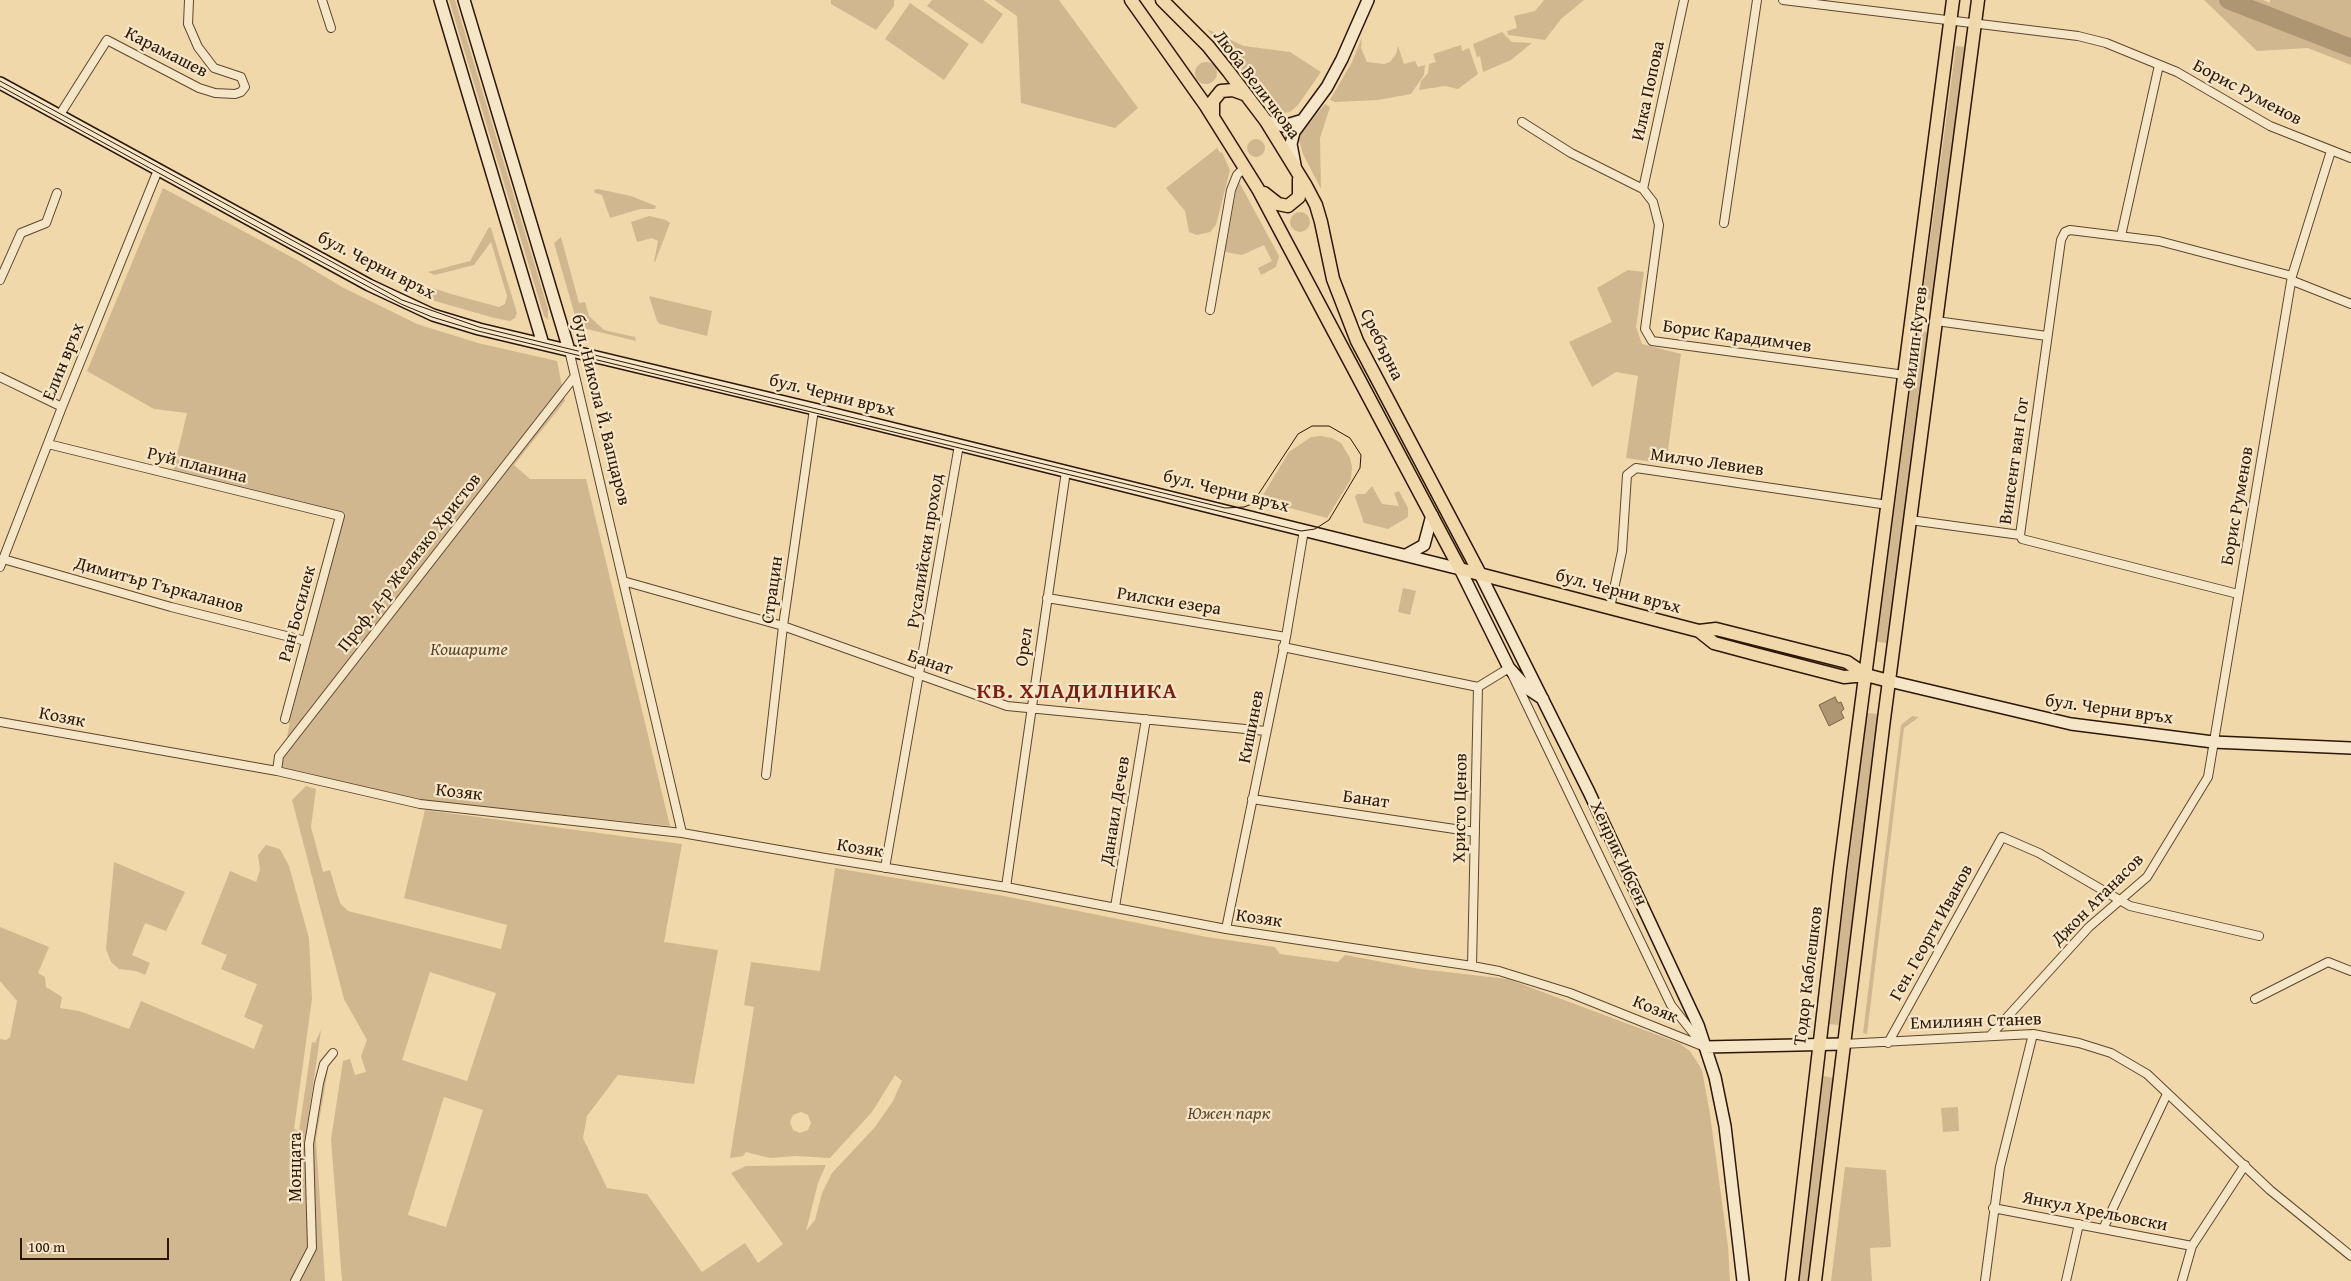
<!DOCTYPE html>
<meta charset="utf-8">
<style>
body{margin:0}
#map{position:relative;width:2351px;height:1281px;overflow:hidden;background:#f1d8ab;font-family:"Gentium Book Plus",serif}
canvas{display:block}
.scale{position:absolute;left:20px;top:1238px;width:149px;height:22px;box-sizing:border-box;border:2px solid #2c1606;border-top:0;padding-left:6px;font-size:15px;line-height:18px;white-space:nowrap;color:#2c1606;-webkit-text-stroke:4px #f6e6c8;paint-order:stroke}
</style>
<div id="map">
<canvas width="2351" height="1281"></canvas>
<div class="scale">100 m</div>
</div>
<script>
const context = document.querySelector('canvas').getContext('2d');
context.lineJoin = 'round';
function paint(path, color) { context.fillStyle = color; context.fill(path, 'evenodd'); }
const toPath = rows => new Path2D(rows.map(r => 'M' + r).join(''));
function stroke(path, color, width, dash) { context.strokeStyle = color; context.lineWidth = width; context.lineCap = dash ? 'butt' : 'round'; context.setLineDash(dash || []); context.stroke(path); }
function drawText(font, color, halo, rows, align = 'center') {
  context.font = font + ' "Gentium Book Plus",serif'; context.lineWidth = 4.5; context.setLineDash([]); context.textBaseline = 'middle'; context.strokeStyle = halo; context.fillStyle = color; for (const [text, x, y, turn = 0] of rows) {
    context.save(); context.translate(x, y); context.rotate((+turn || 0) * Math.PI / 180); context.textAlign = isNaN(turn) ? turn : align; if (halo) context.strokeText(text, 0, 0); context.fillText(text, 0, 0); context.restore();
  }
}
paint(toPath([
 [449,0,455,0,548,309,548,320,544,316],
 [831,0,894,0,894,6,876,30,831,4],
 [932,0,983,0,1003,14,982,44,927,6],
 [994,0,1059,0,1138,108,1115,128,1021,103,1017,16],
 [1544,0,1584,0,1561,19,1545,40,1508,35,1507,31,1517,28,1514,16,1535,11],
 [2204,0,2263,0,2270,3,2270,0,2351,0,2351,65,2308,48,2257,51],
 [910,3,969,44,944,80,885,39],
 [1207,29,1244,46,1290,52,1321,72,1298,105,1290,112,1282,113,1273,108],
 [1502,32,1512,42,1532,43,1511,60,1483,72,1480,56,1477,57,1473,44],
 [1362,37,1361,48,1367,62,1384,64,1390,62,1396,54,1398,46,1404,64,1415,61,1418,67,1425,65,1424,75,1411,94,1378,100,1335,102,1330,100,1352,62],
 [1461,45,1462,51,1469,48,1478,74,1458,89,1445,86,1419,90,1421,81,1428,73,1429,64,1436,62,1433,54],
 [1956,46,1967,47,1933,300,1922,299],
 '1195 73a11 11 0 1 1 22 0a11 11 0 1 1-22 0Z',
 [1325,104,1330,107,1320,138,1321,189,1303,154,1299,140,1301,133],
 '1247 148a9 9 0 1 1 18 0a9 9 0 1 1-18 0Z',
 [1217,148,1220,153,1222,152,1230,170,1216,225,1210,232,1197,235,1189,232,1185,211,1166,188],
 [1238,180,1279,256,1276,267,1261,275,1258,268,1272,261,1264,245,1242,255,1225,252],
 [163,188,297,260,342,287,417,324,478,343,557,361,565,401,514,465,530,479,586,479,670,826,421,800,282,768,290,720,344,516,173,472,187,413,154,409,87,371],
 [598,189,631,196,656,206,655,209,640,209,610,218,602,195,595,193,594,190],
 '1290 222a10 10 0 1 1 20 0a10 10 0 1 1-20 0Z',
 [649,216,666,220,670,223,655,262,654,262,658,241,652,238,637,242,631,222],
 [489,227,491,228,517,313,515,318,510,321,494,318,418,296,418,289,423,285,451,294,499,307,505,304,507,296,491,242,474,265,435,275,428,272,470,261],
 [561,237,579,303,585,302,589,316,604,330,635,337,636,341,583,328,576,319,554,243],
 [1628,270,1644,272,1636,327,1642,344,1681,354,1666,464,1626,458,1638,376,1616,372,1592,387,1569,342,1612,322,1597,288],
 [649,296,712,311,707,336,660,324,657,321],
 [1918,331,1929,332,1888,643,1877,642],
 [1321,436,1332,438,1341,443,1350,458,1352,467,1351,479,1327,518,1260,500,1289,452,1311,437],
 [1372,486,1382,504,1399,506,1394,493,1399,491,1408,508,1408,517,1388,529,1364,523,1355,497,1357,494,1365,494],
 [1403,588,1416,591,1410,615,1398,612],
 [1867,713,1878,714,1839,1025,1829,1024],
 [1912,716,1919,717,1904,728,1867,1034,1863,1033,1901,725],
 [306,786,316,789,311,827,323,872,330,870,340,903,348,911,501,949,507,925,404,898,425,810,682,844,664,942,718,950,694,1084,618,1075,587,1116,583,1138,607,1188,647,1194,702,1272,745,1243,758,1263,783,1244,731,1173,746,1166,826,1165,818,1183,806,1231,815,1220,822,1193,832,1173,875,1127,893,1101,902,1081,895,1075,872,1112,830,1158,796,1156,770,1158,746,1152,743,1156,730,1158,754,1007,744,1005,751,962,820,971,835,868,1004,896,1207,937,1275,947,1280,954,1338,962,1345,955,1420,969,1508,979,1679,1043,1690,1051,1702,1070,1710,1114,1728,1246,1730,1281,342,1281,331,1139,343,1061,350,1059,355,1075,366,1072,361,1056,367,1040,344,999,292,800],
 [430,972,496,993,467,1081,402,1060],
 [444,1097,483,1110,446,1227,408,1215],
 [801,1112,808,1115,811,1123,808,1130,800,1133,793,1130,790,1122,793,1115],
 [266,845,280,849,289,866,309,938,312,999,294,1129,299,1131,312,1042,315,1043,321,1030,306,1134,312,1138,325,1067,329,1064,316,1139,325,1281,0,1281,0,1039,6,1040,10,1037,17,1001,0,981,0,927,49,947,38,973,45,977,46,987,62,997,60,1008,79,1011,129,1029,141,1001,254,1049,263,1025,244,1017,257,984,221,969,227,955,201,944,230,871,256,882,260,870,258,855],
 [114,862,185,892,166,931,145,923,132,955,150,963,145,975,136,971,119,969,111,962,106,949],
 [1823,1076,1833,1078,1808,1281,1797,1281],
 [1958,1107,1959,1131,1943,1132,1941,1108],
 [1845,1167,1886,1170,1891,1247,1870,1248,1872,1281,1831,1281]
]), '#d0b78f');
const water = toPath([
 [1835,697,1838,703,1841,702,1844,709,1841,712,1844,718,1829,726,1819,705,1835,697]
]);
paint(water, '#ae9673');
stroke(water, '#7a6347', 1);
stroke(toPath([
 [2228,0,2351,48]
]), '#ae9673', 18);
const street = toPath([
 [322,0,331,28],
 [1783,0,2078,36,2106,43,2177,72,2270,126,2351,158],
 [59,116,107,40,199,88,215,93,235,94,241,92,245,87,241,77,214,68,198,47,188,24,189,0],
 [1522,122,1571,153,1643,189,1653,202,1659,225,1645,329,1652,341,1905,375],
 [1643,189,1684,0],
 [1724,223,1757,0],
 [2121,236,2159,65],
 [0,280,21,233,46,223,57,193],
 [2293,281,2351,304],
 [1210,310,1231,190,1237,175,1245,167],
 [1936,321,2047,336],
 [569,350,682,833],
 [0,377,62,407],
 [48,444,340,516,285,719],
 [1910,520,2020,535,2022,539,2238,594],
 [2020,535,2061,240,2065,232,2070,230,2159,241,2292,276],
 [3,559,171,607,306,641],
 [0,567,62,407,158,170],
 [623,581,783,626,1007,706,1266,731],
 [1047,598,1286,637],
 [1610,608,1622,551,1627,475,1636,468,1888,505],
 [1283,647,1478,687],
 [1478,687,1509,668,1671,1005,1701,1043],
 [0,722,277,771,420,804,682,833,825,858,1006,887,1226,929,1472,966,1499,971,1570,993,1705,1047],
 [277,771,279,756,575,376],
 [766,775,783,626,814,409],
 [1252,799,1475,832],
 [885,868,959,445],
 [1006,887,1066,471],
 [1115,907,1146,719],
 [1226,929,1286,637,1304,530],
 [1472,966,1478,687],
 [2255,999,2328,962,2351,971],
 [1990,1036,2089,927,2147,877,2208,777,2292,276,2331,151],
 [1888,1043,2002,837,2039,853,2130,906,2259,936],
 [1843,1044,2033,1034,2079,1043,2111,1053,2147,1074,2270,1190,2351,1256],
 [1993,1208,2192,1246],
 [2103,1229,2167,1094],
 [295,1281,312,1248,309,1144,319,1083,324,1064,333,1053],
 [1985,1281,2000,1167,2033,1034],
 [2066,1281,2079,1224],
 [2182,1281,2192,1246,2245,1165]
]);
const secondary = toPath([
 [440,0,543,344],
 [464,0,569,350],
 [0,83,369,285,433,315,479,329,814,409,1460,569,1509,668,1528,689,1543,699],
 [1266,121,1283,126,1300,121],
 [1295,165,1291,144,1294,132,1327,87,1342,59,1368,0],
 [1406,555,1424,545,1432,515],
 [1480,574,1589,792,1698,1025,1715,1077,1725,1126,1743,1281],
 [1889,681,2071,724,2213,742,2351,748],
 [1705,1047,1843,1044]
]);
const primary = toPath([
 [1131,0,1206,106,1258,189,1460,569,1699,631,1716,629,1847,662,1866,675,1889,681],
 [1162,0,1208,46,1228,71,1266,121,1306,186,1316,205,1321,222,1333,279,1357,341,1480,574],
 [1213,116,1213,101,1221,91,1233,90,1244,94],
 [1264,193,1278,204,1288,206,1299,197,1299,179],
 [1699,631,1714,643,1755,654,1844,677,1866,675],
 [1792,1281,1840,869,1953,0],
 [1815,1281,1884,719,1978,0]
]);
stroke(street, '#5d462f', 10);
stroke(secondary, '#2c1606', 14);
stroke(primary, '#2c1606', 15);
stroke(street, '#f6e6c8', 8);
stroke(secondary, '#f6e6c8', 11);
stroke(primary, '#f1d8ab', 12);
stroke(toPath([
 [0,81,402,300,479,327,1225,508,1244,507,1252,504,1298,434,1312,426,1329,426,1350,438,1361,455,1360,468,1329,520,1315,529,1301,531,478,331,432,317,401,304,290,245,0,86]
]), '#2c1606', 1);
drawText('18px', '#2c1606', '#f6e6c8', [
 ["Карамашев",166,53,27],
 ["Люба Величкова",1256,85,53],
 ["Илка Попова",1649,91,-78],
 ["Борис Руменов",2247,93,28],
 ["бул. Черни връх",376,266,27],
 ["Борис Карадимчев",1737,337,8],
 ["Филип Кутев",1916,338,-83],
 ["Сребърна",1381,345,64],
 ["Елин връх",64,362,-68],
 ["бул. Черни връх",832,396,14],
 ["бул. Никола Й. Вапцаров",600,410,76],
 ["Винсент ван Гог",2015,461,-82],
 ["Милчо Левиев",1707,463,8],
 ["Руй планина",197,466,14],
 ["бул. Черни връх",1226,492,14],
 ["Борис Руменов",2238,506,-80],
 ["Русалийски проход",926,551,-81],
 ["Проф. д-р Желязко Христов",410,563,-52],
 ["Димитър Търкаланов",159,586,15],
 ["Страцин",773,590,-82],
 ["бул. Черни връх",1618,592,15],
 ["Рилски езера",1169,602,9],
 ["Ран Босилек",298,614,-75],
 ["Орел",1025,647,-82],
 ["Банат",930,663,19],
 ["бул. Черни връх",2109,710,8],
 ["Козяк",62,718,11],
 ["Кишинев",1252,727,-79],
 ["Козяк",459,793,6],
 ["Банат",1366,800,8],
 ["Христо Ценов",1461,808,-89],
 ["Данаил Дечев",1116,811,-81],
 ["Козяк",860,849,9],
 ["Хенрик Ибсен",1618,854,65],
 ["Джон Атанасов",2098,900,-45],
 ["Козяк",1259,919,8],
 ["Ген. Георги Иванов",1932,933,-61],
 ["Тодор Каблешков",1809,976,-83],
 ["Козяк",1655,1010,22],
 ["Емилиян Станев",1976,1022,-2],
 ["Монцата",296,1167,-90],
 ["Янкул Хрельовски",2095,1212,11]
]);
drawText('italic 18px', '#5d462f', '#f6e6c8', [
 ["Кошарите",469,650],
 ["Южен парк",1229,1114]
]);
context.letterSpacing = '1px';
drawText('bold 22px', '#7a1f14', '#f6e6c8', [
 ["КВ. ХЛАДИЛНИКА",1077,692]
]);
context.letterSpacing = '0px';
</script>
